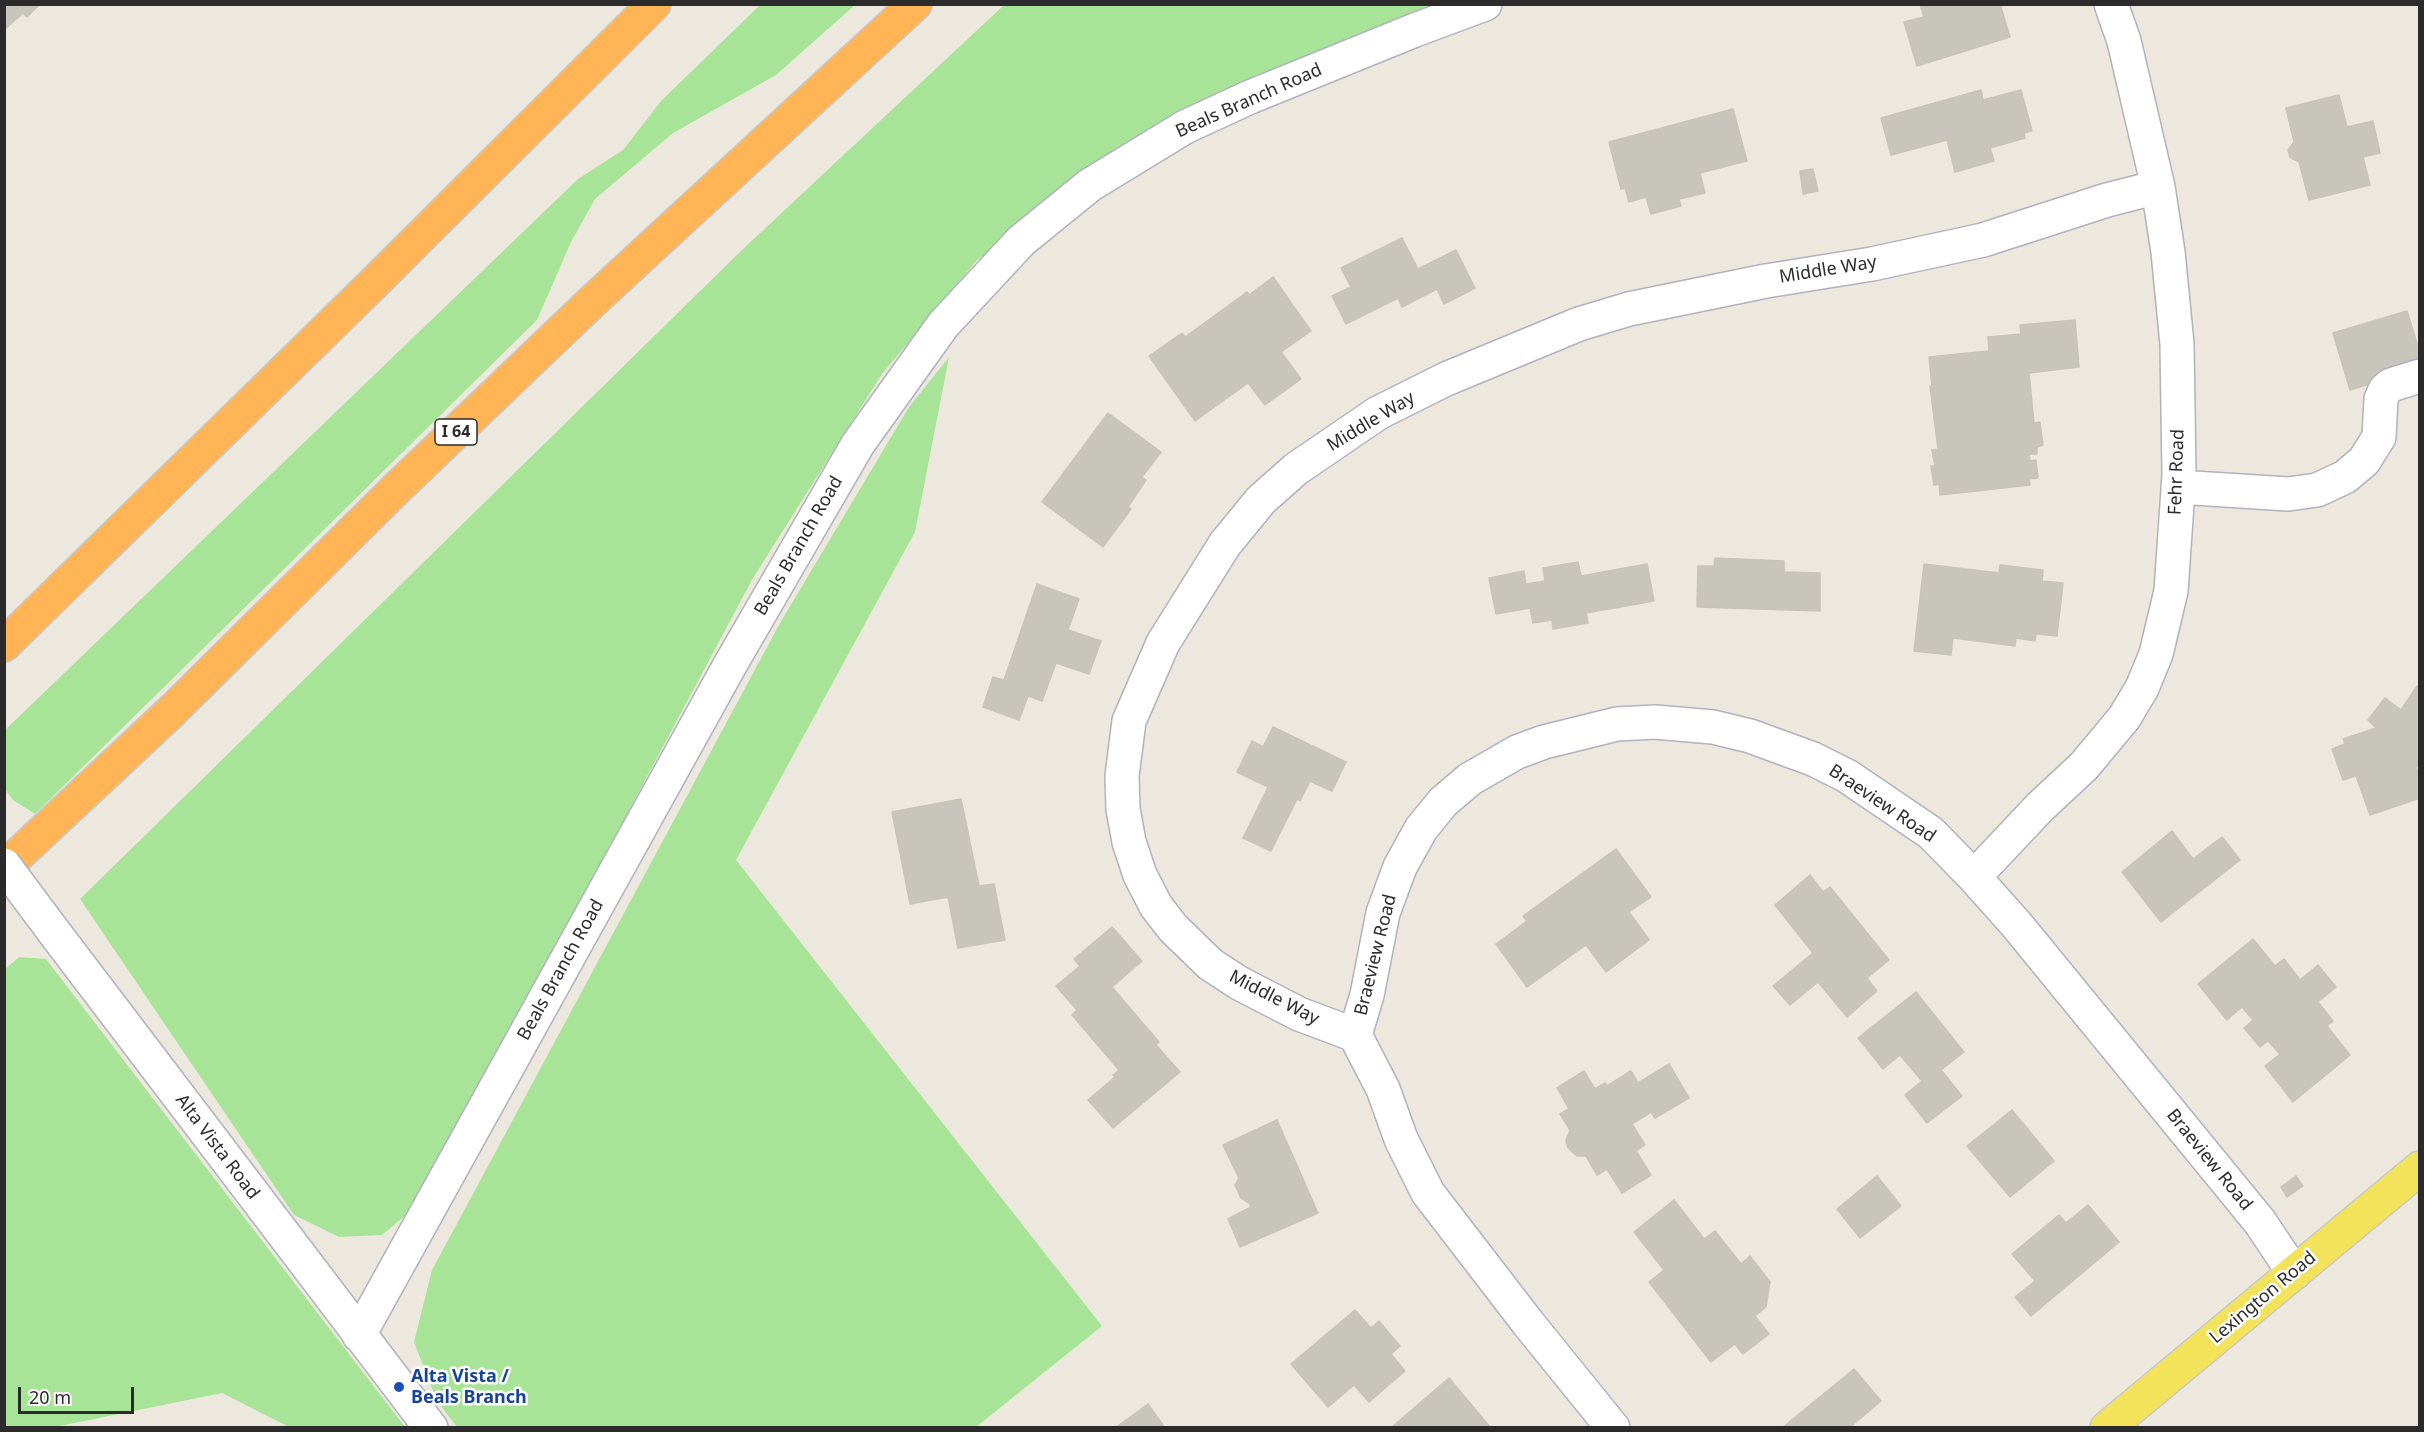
<!DOCTYPE html>
<style>
body{margin:0}
#map{position:relative;width:2424px;height:1432px;overflow:hidden;background:#ede8dd;font-family:"Noto Sans",sans-serif}
canvas{display:block}
.frame{position:absolute;inset:0;border:6px solid #2b2b2b;pointer-events:none}
.scale{position:absolute;left:18px;top:1387px;width:116px;height:27px;box-sizing:border-box;border:3px solid #2b2b2b;border-top:0;padding-left:8px;font-size:18px;line-height:21px;white-space:nowrap;color:#2b2b2b;-webkit-text-stroke:4px #fff;paint-order:stroke}
</style>
<div id="map">
<canvas width="2424" height="1432"></canvas>
<div class="frame"></div>
<div class="scale">20 m</div>
</div>
<script>
const context = document.querySelector('canvas').getContext('2d');
context.lineJoin = 'round';
function paint(path, color) { context.fillStyle = color; context.fill(path, 'evenodd'); }
const toPath = rows => new Path2D(rows.map(r => 'M' + r).join(''));
function stroke(path, color, width, dash) { context.strokeStyle = color; context.lineWidth = width; context.lineCap = dash ? 'butt' : 'round'; context.setLineDash(dash || []); context.stroke(path); }
function drawText(font, color, halo, rows, align = 'center') {
  context.font = font + ' "Noto Sans",sans-serif'; context.lineWidth = 5; context.setLineDash([]); context.textBaseline = 'middle'; context.strokeStyle = halo; context.fillStyle = color; for (const [text, x, y, turn = 0] of rows) {
    context.save(); context.translate(x, y); context.rotate((+turn || 0) * Math.PI / 180); context.textAlign = isNaN(turn) ? turn : align; if (halo) context.strokeText(text, 0, 0); context.fillText(text, 0, 0); context.restore();
  }
}
paint(toPath([
 [761,4,855,5,776,75,673,133,595,199,571,242,537,320,35,814,13,800,5,789,5,730,578,179,623,150,661,101],
 [1004,5,1433,5,1176,113,1066,192,977,260,882,374,753,578,555,949,406,1215,382,1235,339,1237,294,1215,80,899,743,249],
 [949,357,915,532,736,860,1102,1326,976,1427,457,1427,437,1401,414,1342,432,1270,780,623,909,407],
 [19,957,46,959,405,1427,289,1427,222,1393,55,1427,5,1427,4,970]
]), '#a8e498');
const building = toPath([
 [4,4,40,4,27,17,23,13,4,30,4,4],
 [1920,4,2000,4,2010,37,1917,66,1904,22,1924,17,1920,4],
 [1981,90,1983,100,2021,90,2032,131,2024,133,2025,138,1990,148,1994,161,1955,172,1947,140,1891,155,1881,118,1981,90],
 [2339,95,2347,127,2373,121,2380,153,2363,157,2370,185,2309,200,2299,162,2290,157,2288,150,2294,142,2286,108,2339,95],
 [1733,109,1747,161,1700,173,1705,193,1679,199,1681,206,1651,214,1646,197,1629,202,1625,188,1621,189,1609,142,1733,109],
 [1813,169,1818,191,1803,194,1800,171,1813,169],
 [1402,238,1418,269,1456,250,1475,288,1444,304,1437,289,1402,307,1398,298,1346,324,1332,296,1351,287,1341,268,1402,238],
 [1273,277,1311,331,1281,352,1301,379,1265,405,1248,383,1195,421,1149,356,1182,333,1185,337,1247,292,1249,295,1273,277],
 [2407,311,2420,353,2420,369,2350,390,2333,333,2407,311],
 [2075,320,2079,367,2029,373,2034,423,2040,422,2043,445,2037,447,2037,454,2029,454,2030,461,2036,460,2038,478,2029,479,2030,485,1940,495,1939,484,1934,485,1931,466,1935,466,1932,450,1938,449,1930,386,1932,386,1929,357,1989,351,1988,337,2021,334,2020,325,2075,320],
 [1108,413,1161,452,1142,477,1146,480,1128,507,1131,509,1103,547,1042,502,1108,413],
 [1715,558,1784,561,1784,572,1820,573,1820,611,1697,607,1698,566,1714,566,1715,558],
 [1578,562,1581,576,1647,564,1654,601,1586,613,1588,623,1553,629,1552,620,1533,623,1530,608,1496,614,1489,578,1524,571,1526,584,1545,581,1543,568,1578,562],
 [1924,564,1999,573,2000,565,2043,570,2042,581,2063,583,2057,636,2036,634,2035,641,2016,638,2015,646,1953,638,1951,655,1914,651,1924,564],
 [1037,584,1079,599,1068,630,1101,641,1089,674,1056,663,1042,701,1028,696,1019,720,983,707,993,677,1004,680,1037,584],
 [2417,686,2420,688,2420,765,2416,767,2420,776,2420,798,2370,815,2356,776,2343,780,2332,749,2345,744,2343,739,2376,728,2368,720,2385,698,2401,710,2417,686],
 [1273,727,1346,762,1332,791,1310,781,1300,801,1297,799,1271,851,1243,838,1268,787,1237,772,1252,741,1263,747,1273,727],
 [961,799,979,886,994,884,1005,940,958,948,948,897,910,904,892,812,961,799],
 [2172,831,2193,859,2222,837,2240,860,2161,922,2122,872,2172,831],
 [1616,849,1651,897,1629,912,1649,940,1606,972,1586,945,1527,987,1496,944,1527,921,1523,916,1616,849],
 [1810,875,1823,892,1830,887,1889,960,1867,978,1877,991,1847,1017,1818,982,1790,1005,1773,986,1813,953,1775,905,1810,875],
 [1112,927,1142,961,1112,987,1159,1042,1156,1045,1180,1072,1113,1128,1088,1100,1115,1077,1113,1075,1119,1070,1072,1015,1077,1010,1056,986,1080,966,1074,959,1112,927],
 [2253,939,2275,966,2284,959,2300,980,2318,965,2336,987,2318,1002,2333,1021,2327,1026,2350,1055,2293,1102,2265,1066,2280,1054,2268,1041,2260,1047,2244,1028,2253,1020,2242,1007,2227,1020,2198,984,2253,939],
 [1916,992,1964,1052,1941,1070,1962,1096,1927,1123,1905,1095,1922,1081,1900,1055,1883,1069,1858,1038,1916,992],
 [1669,1064,1689,1098,1655,1118,1651,1112,1632,1124,1645,1145,1636,1151,1651,1175,1622,1193,1607,1169,1597,1175,1586,1156,1577,1156,1568,1148,1566,1140,1570,1130,1560,1114,1569,1109,1557,1088,1584,1071,1595,1089,1605,1083,1607,1086,1631,1071,1638,1083,1669,1064],
 [2012,1110,2054,1161,2010,1197,1967,1146,2012,1110],
 [1277,1120,1318,1213,1240,1247,1228,1219,1251,1207,1249,1203,1241,1198,1235,1185,1239,1178,1223,1145,1277,1120],
 [1877,1176,1901,1206,1860,1238,1837,1209,1877,1176],
 [2296,1176,2303,1186,2287,1197,2281,1187,2296,1176],
 [1674,1200,1704,1239,1715,1231,1741,1264,1750,1256,1770,1282,1766,1307,1755,1316,1769,1334,1743,1354,1735,1344,1711,1362,1649,1282,1664,1270,1634,1232,1674,1200],
 [2088,1205,2119,1242,2031,1316,2015,1297,2035,1281,2012,1254,2059,1215,2066,1223,2088,1205],
 [1355,1310,1371,1328,1379,1321,1400,1346,1391,1354,1405,1371,1369,1402,1354,1385,1328,1407,1291,1364,1355,1310],
 [1854,1369,1881,1401,1849,1428,1782,1428,1854,1369],
 [1449,1378,1491,1428,1392,1428,1392,1427,1449,1378],
 [1148,1404,1165,1428,1115,1428,1148,1404]
]);
paint(building, '#c8c5bc');
stroke(building, '#c8c4b6', 1.5);
const minor = toPath([
 [2178,487,2288,494,2317,490,2345,477,2364,461,2379,437,2381,399,2385,390,2391,385,2420,376],
 [1974,877,2040,807,2084,766,2124,718,2142,688,2156,654,2171,591,2179,475,2177,344,2168,252,2158,187,2124,41,2111,4],
 [57,936,431,1428],
 [1355,1035,1299,1014,1239,983,1210,964,1173,928,1156,906,1140,875,1129,842,1123,809,1122,776,1129,721,1163,643,1225,544,1261,500,1296,469,1378,413,1446,379,1579,324,1629,309,1766,281,1872,264,1983,240,2107,200,2158,187],
 [359,1335,730,665,858,444,943,325,1021,241,1090,185,1185,127,1250,97,1415,30,1485,4],
 [1613,1428,1528,1323,1428,1193,1401,1139,1383,1089,1355,1035,1367,995,1383,913,1400,867,1421,829,1443,802,1470,779,1517,752,1544,742,1617,724,1655,722,1713,727,1750,736,1813,759,1847,776,1931,833,1974,877,2016,924,2260,1222,2294,1273]
]);
const major = toPath([
 [2107,1428,2420,1168]
]);
const highway = toPath([
 [4,645,374,283,654,4],
 [4,868,173,710,395,490,595,299,915,4]
]);
stroke(minor, '#b1b1bf', 36);
stroke(major, '#c8c8c8', 36);
stroke(highway, '#c8c8c8', 36);
stroke(minor, '#fff', 33);
stroke(major, '#f3e35b', 33);
stroke(highway, '#ffb455', 33);
const minorBridge = toPath([
 [4,865,57,936]
]);
stroke(minorBridge, '#b1b1bf', 36, []);
stroke(minorBridge, '#fff', 33);
for (const [x, y, r, color] of [
 [399,1387,6,"#1a4fb4"]
]) { const dot = new Path2D(); dot.arc(x, y, r, 0, 2 * Math.PI); context.fillStyle = color; context.fill(dot); stroke(dot, '#fff', 2); }
for (const [x, y, w] of [
 [456,432,42]
]) { const box = new Path2D(); box.roundRect(x - w / 2, y - 13, w, 26, 4.5); context.fillStyle = '#fff'; context.fill(box); stroke(box, '#2b2b2b', 1.5); }
drawText('bold 16px', '#2b2b2b', null, [
 ["I 64",456,432]
]);
drawText('18px', '#2b2b2b', '#fff', [
 ["Beals Branch Road",1249,101,-24],
 ["Middle Way",1828,270,-9],
 ["Middle Way",1371,422,-31],
 ["Fehr Road",2177,472,-88],
 ["Beals Branch Road",799,546,-60],
 ["Braeview Road",1882,804,34],
 ["Braeview Road",1376,955,-76],
 ["Beals Branch Road",561,970,-61],
 ["Middle Way",1274,998,27],
 ["Alta Vista Road",217,1147,53],
 ["Braeview Road",2209,1160,51],
 ["Lexington Road",2263,1298,-40]
]);
drawText('bold 18px', '#164399', '#fff', [
 ["Alta Vista /",411,1377],
 ["Beals Branch",411,1398]
], 'left');
</script>
